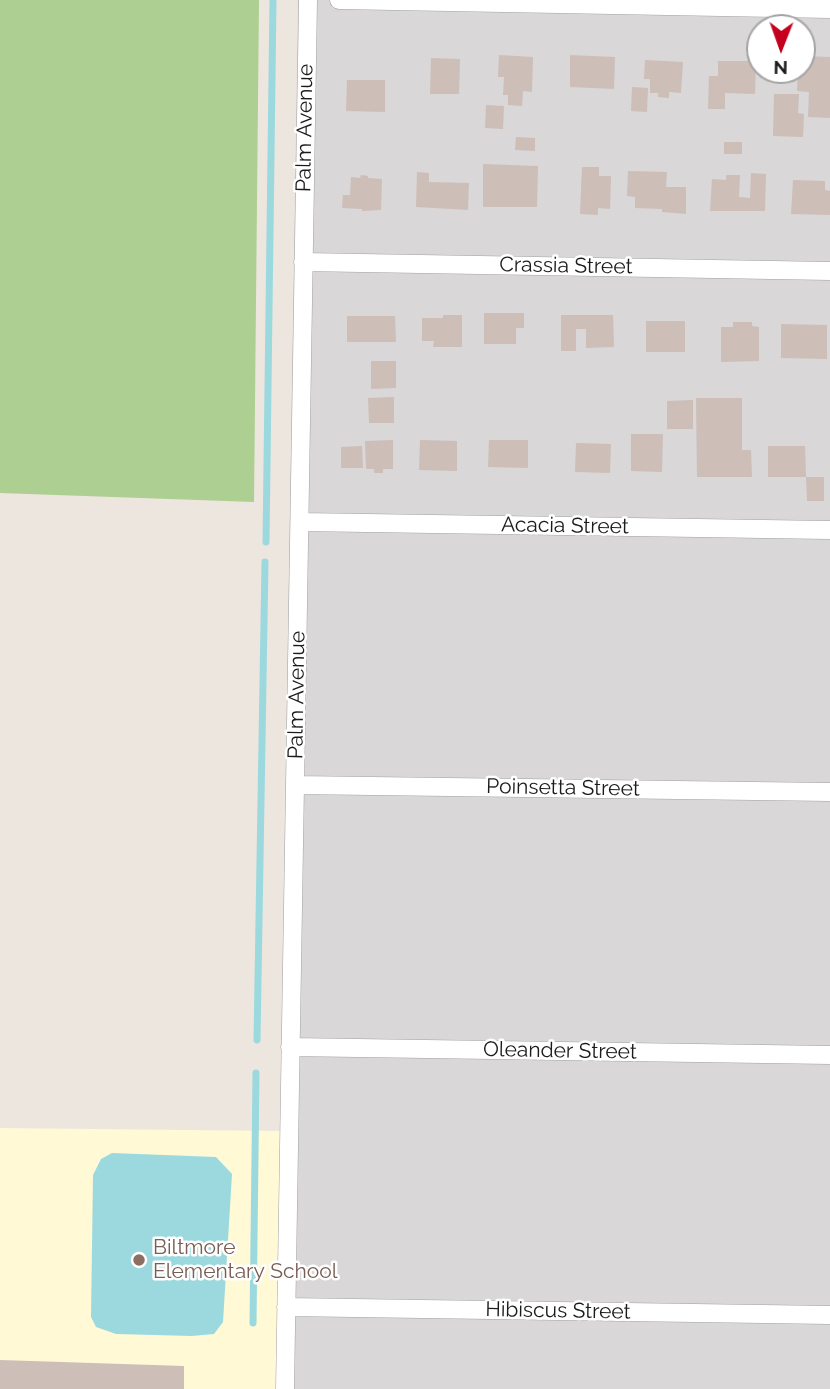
<!DOCTYPE html>
<style>
body{margin:0}
#map{position:relative;width:830px;height:1389px;overflow:hidden;background:#ede6df;font-family:Raleway,sans-serif}
canvas{display:block}
.north{position:absolute;left:746px;top:14px;width:70px;height:70px;box-sizing:border-box;background:#fff;border:2px solid #a4a4a4;border-radius:50%;rotate:181deg;font-size:19px;font-weight:700;line-height:28px;text-align:center;color:#1b1b1b}
.north::after{content:'';display:block;margin:auto;width:24px;height:32px;background:#c5001e;clip-path:polygon(50% 0,100% 100%,50% 72%,0 100%)}
</style>
<div id="map">
<canvas width="830" height="1389"></canvas>
<div class="north">N</div>
</div>
<script>
const context = document.querySelector('canvas').getContext('2d');
context.lineJoin = 'round';
function paint(path, color) { context.fillStyle = color; context.fill(path, 'evenodd'); }
const toPath = rows => new Path2D(rows.map(r => 'M' + r).join(''));
function stroke(path, color, width, dash) { context.strokeStyle = color; context.lineWidth = width; context.lineCap = dash ? 'butt' : 'round'; context.setLineDash(dash || []); context.stroke(path); }
function drawText(font, color, halo, rows, align = 'center') {
  context.font = font + ' Raleway,sans-serif'; context.lineWidth = 5; context.setLineDash([]); context.textBaseline = 'middle'; context.strokeStyle = halo; context.fillStyle = color; for (const [text, x, y, turn = 0] of rows) {
    context.save(); context.translate(x, y); context.rotate((+turn || 0) * Math.PI / 180); context.textAlign = isNaN(turn) ? turn : align; if (halo) context.strokeText(text, 0, 0); context.fillText(text, 0, 0); context.restore();
  }
}
paint(toPath([
 [298,0,830,0,830,1389,276,1389],
 [760,28,802,28,802,70,760,70]
]), '#d9d7d8');
paint(toPath([
 [0,1128,280,1131,276,1389,0,1389]
]), '#fff9d6');
paint(toPath([
 [0,0,259,0,254,502,0,493]
]), '#adcf91');
paint(toPath([
 [112,1153,216,1157,232,1174,223,1322,214,1334,192,1336,116,1334,96,1327,91,1317,93,1175,101,1159]
]), '#9cd9de');
stroke(toPath([
 [266,542,273,0],
 [257,1040,265,562],
 [253,1323,256,1073]
]), '#9cd9de', 7);
paint(toPath([
 [499,55,533,57,532,92,523,91,522,106,508,105,508,95,503,95,504,77,498,77],
 [570,55,615,57,614,89,570,87],
 [802,56,830,57,830,118,808,117,809,92,797,91,798,70,802,70],
 [431,58,460,59,459,94,430,94],
 [645,60,683,62,681,93,669,92,669,98,658,97,658,93,650,93,650,79,644,79],
 [718,61,756,61,755,94,725,93,725,109,708,109,709,76,718,76],
 [347,80,385,80,385,112,346,111],
 [632,87,648,88,647,112,631,111],
 [774,94,799,94,798,113,804,114,803,137,773,136],
 [486,105,504,106,503,129,485,128],
 [516,137,535,138,535,151,515,150],
 [724,142,742,142,742,154,724,154],
 [483,164,538,166,537,207,483,207],
 [582,167,599,167,599,176,611,176,610,209,598,208,598,215,580,214],
 [628,171,667,172,666,187,686,187,686,214,662,212,662,209,635,208,635,197,627,196],
 [417,172,429,173,429,182,469,183,468,210,416,207],
 [751,173,766,174,765,211,710,211,712,179,726,180,726,175,740,175,739,197,750,198],
 [361,175,368,176,368,178,382,179,381,210,362,211,362,209,342,208,343,195,350,195,351,177,360,178],
 [793,180,825,181,825,190,830,191,830,215,791,214],
 [484,313,524,313,524,328,516,328,516,344,484,344],
 [443,315,462,315,462,347,433,347,434,341,422,341,422,318,443,318],
 [561,315,613,315,614,347,586,348,586,329,576,329,576,351,561,351],
 [347,316,395,316,396,342,347,342],
 [646,321,685,321,685,352,646,352],
 [733,322,752,322,752,326,759,327,759,361,721,362,721,327,733,327],
 [781,324,827,325,827,359,781,358],
 [371,361,396,361,396,388,371,389],
 [394,397,394,423,369,423,368,398],
 [696,398,742,398,742,450,751,450,752,477,697,477],
 [693,400,693,429,667,429,667,401],
 [631,434,663,434,662,472,631,471],
 [393,440,393,469,383,469,383,473,374,473,374,469,366,469,365,441],
 [420,440,457,441,457,471,419,470],
 [489,440,528,440,528,468,488,467],
 [576,443,611,444,610,473,575,472],
 [362,446,363,468,341,468,341,447],
 [768,446,805,446,806,477,768,477],
 [806,477,824,477,824,501,807,501],
 [0,1360,184,1366,184,1389,0,1389]
]), '#cdbeb8');
const minor = toPath([
 [339,0,830,9],
 [303,262,830,271],
 [300,522,830,530],
 [295,785,830,792],
 [290,1047,830,1055],
 [286,1307,830,1315],
 [285,1389,308,0]
]);
stroke(minor, '#a2a2a2', 19);
stroke(minor, '#fff', 18);
for (const [x, y, r, color] of [
 [139,1260,7,"#8d6e63"]
]) { const dot = new Path2D(); dot.arc(x, y, r, 0, 2 * Math.PI); context.fillStyle = color; context.fill(dot); stroke(dot, '#fff', 2.5); }
drawText('21px', '#1b1b1b', '#fff', [
 ["Palm Avenue",305,128,-89],
 ["Crassia Street",566,266,1],
 ["Acacia Street",565,526,1],
 ["Palm Avenue",297,695,-89],
 ["Poinsetta Street",563,788,1],
 ["Oleander Street",560,1051,1],
 ["Hibiscus Street",558,1311,1]
]);
drawText('21px', '#785e54', '#fff', [
 ["Biltmore",153,1248],
 ["Elementary School",153,1272]
], 'left');
</script>
